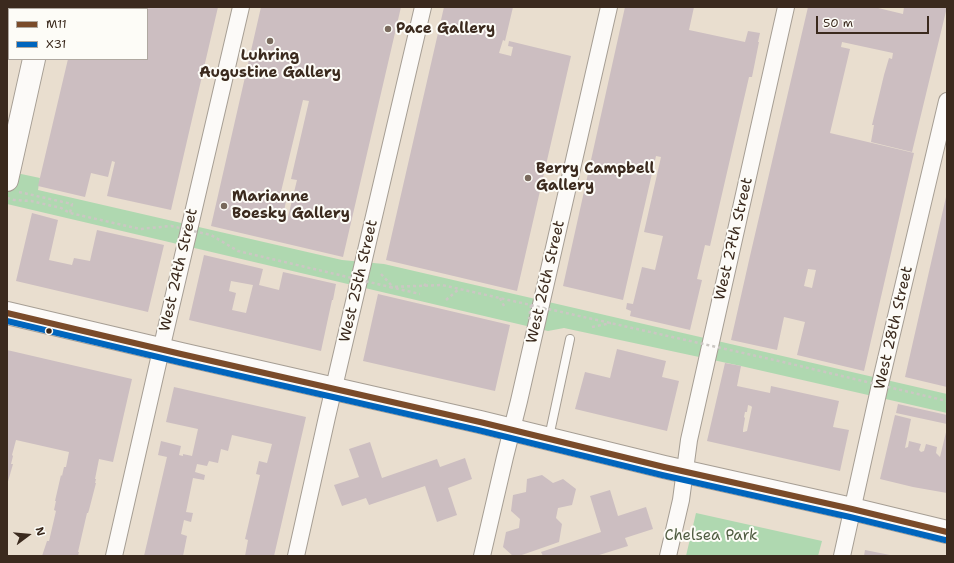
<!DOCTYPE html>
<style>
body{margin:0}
#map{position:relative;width:954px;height:563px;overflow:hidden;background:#e9decf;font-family:"Shantell Sans",sans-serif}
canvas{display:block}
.frame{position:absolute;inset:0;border:8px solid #3b2a1e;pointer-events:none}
.legend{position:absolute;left:8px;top:8px;width:140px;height:52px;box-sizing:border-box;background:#fdfcf7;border:1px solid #afa8a0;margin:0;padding:5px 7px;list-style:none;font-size:12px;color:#3b2a1e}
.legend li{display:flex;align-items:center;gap:8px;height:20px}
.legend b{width:20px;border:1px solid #afa8a0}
.north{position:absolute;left:8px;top:515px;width:40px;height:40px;-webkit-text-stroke:3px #fdfcf7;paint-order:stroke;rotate:74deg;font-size:11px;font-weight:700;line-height:16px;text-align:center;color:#3b2a1e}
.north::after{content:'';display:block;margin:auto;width:14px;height:18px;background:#3b2a1e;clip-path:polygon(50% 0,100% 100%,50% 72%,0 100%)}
.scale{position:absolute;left:816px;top:16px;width:113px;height:18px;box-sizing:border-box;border:2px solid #3b2a1e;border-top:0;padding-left:5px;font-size:12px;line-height:14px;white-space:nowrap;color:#3b2a1e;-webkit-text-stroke:3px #fdfcf7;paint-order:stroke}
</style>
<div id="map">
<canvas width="954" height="563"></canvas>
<div class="frame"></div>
<ul class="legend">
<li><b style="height:5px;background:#7a4b2a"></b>M11</li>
<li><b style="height:5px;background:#0065bd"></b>X31</li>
</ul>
<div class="north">N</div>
<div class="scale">50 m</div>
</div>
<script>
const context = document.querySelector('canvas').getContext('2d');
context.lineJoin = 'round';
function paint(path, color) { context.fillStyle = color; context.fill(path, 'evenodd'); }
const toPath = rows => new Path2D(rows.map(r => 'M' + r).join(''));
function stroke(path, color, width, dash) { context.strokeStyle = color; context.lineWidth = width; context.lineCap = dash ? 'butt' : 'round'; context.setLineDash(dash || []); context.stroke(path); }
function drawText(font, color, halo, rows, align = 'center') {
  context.font = font + ' "Shantell Sans",sans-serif'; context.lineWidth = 4; context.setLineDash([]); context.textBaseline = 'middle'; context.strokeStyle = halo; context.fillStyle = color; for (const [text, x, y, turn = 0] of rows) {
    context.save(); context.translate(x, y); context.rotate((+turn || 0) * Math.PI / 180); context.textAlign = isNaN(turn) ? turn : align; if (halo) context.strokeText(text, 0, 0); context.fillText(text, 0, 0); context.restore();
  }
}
paint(toPath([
 [7,171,40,178,38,190,342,260,384,264,947,394,947,413,741,366,564,328,548,331,7,204],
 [696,513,822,541,818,556,686,556]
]), '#afd8b0');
paint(toPath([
 [79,7,218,7,171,210,107,196,115,162,112,161,108,177,91,173,85,197,38,186,68,59,147,59,147,9,79,9],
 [261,7,401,7,343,257,211,226],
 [303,100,309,101,291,179,297,180,288,217,283,216,286,201,279,200],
 [444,7,513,7,505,41,503,40,499,53,511,56,513,47,508,46,509,41,571,56,517,291,386,260],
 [625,7,694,7,689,30,745,42,748,31,760,33,758,42,759,42,752,77,749,77,710,246,705,245,697,279,702,280,690,330,630,316,631,311,626,309,627,303,633,304,642,267,655,270,663,236,644,232,661,157,656,156,623,300,563,286],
 [808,7,874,7,903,14,904,7,947,7,912,152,871,142,874,125,872,125,884,75,889,58,892,59,893,53,842,42,841,47,850,49,830,133,914,153,864,371,797,355,805,322,784,317,777,350,731,340,750,256],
 [808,269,816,270,812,288,804,286],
 [946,197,947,197,947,387,905,377],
 [32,213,58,220,49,260,58,262,72,265,74,258,90,261,97,230,164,245,148,312,16,281],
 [204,255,263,269,259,285,279,290,283,272,336,284,333,300,332,300,321,351,189,320],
 [231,281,253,285,246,313,232,310,236,293,229,291],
 [378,294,510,325,495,391,363,361],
 [617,349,666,361,662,377,679,381,667,431,575,409,585,372,610,378],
 [7,350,132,379,113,462,99,459,95,479,96,479,95,483,96,483,89,510,88,513,87,513,78,552,79,552,78,556,42,556,47,541,49,541,56,511,54,510,56,501,55,501,61,475,62,476,64,467,66,467,69,452,16,440,12,455,13,456,11,464,13,464,7,485],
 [725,363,741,366,737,386,770,393,771,386,839,401,833,427,849,430,840,471,707,441],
 [748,405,751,406,752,407,747,431,744,432,743,432,743,430,745,418,744,417,745,412,747,412],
 [174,387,306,417,274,556,245,556,248,540,245,539,260,475,256,474,259,461,267,463,272,444,232,435,228,451,221,449,218,463,209,461,207,466,197,464,195,472,205,475,204,480,193,478,186,512,193,513,191,522,184,520,181,534,187,536,183,556,144,556,167,457,158,455,161,441,181,446,179,455,183,456,183,454,192,456,198,429,166,422],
 [898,404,947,415,947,424,896,413],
 [895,415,911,419,905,448,908,447,909,441,921,444,919,450,921,452,924,451,926,444,937,447,936,453,940,457,947,428,947,493,913,487,880,479],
 [370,442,382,478,437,459,440,467,465,458,472,479,448,488,457,515,437,522,425,486,369,505,366,498,342,506,334,485,359,477,349,449],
 [542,475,553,483,563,479,576,489,572,505,558,508,556,518,562,524,559,542,519,556,513,556,503,547,506,532,519,528,520,519,511,511,513,495,526,492,527,479],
 [610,490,618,516,646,507,653,529,625,538,628,546,596,556,543,556,541,552,601,532,590,496],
 [865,550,890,555,890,556,864,556]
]), '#ccbec1');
const lane = toPath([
 [549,437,570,339]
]);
const street = toPath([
 [114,556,161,350,241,7],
 [296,556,327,417,423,7],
 [482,556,505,457,519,401,609,7],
 [668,556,681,500,689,440,786,7],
 [842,556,881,380,947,101]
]);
const secondary = toPath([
 [46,9,46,7],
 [7,180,34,59]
]);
const primary = toPath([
 [7,313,181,354,480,422,664,467,852,509,947,532]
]);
stroke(lane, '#a69e94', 10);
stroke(street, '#a69e94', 18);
stroke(secondary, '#a69e94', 24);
stroke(primary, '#a69e94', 24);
stroke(toPath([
 [19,192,72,204,70,213],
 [381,274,393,287],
 [424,286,428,281],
 [390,287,420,294],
 [500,298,505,308],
 [446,300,459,289],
 [592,327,611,323]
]), '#cbc7c3', 2.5, [3, 3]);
stroke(lane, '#fcfaf8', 8);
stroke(street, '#fcfaf8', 16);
stroke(secondary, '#fcfaf8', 22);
stroke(primary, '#fcfaf8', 22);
stroke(toPath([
 [7,198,14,200,31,201,61,208,70,213,140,229,171,226,211,235,238,251,390,287,442,285,783,362,947,401],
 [531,305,529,318,539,321,546,308]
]), '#cbc7c3', 2.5, [3, 3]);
stroke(toPath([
 [7,313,181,354,480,422,664,467,852,509,947,532]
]), '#7a4b2a', 6);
stroke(toPath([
 [7,321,179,362,478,430,662,475,850,517,945,540]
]), '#0065bd', 6);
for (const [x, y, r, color] of [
 [388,29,4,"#78695c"],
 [270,41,4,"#78695c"],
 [528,178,4,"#78695c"],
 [224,206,4,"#78695c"],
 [49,331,3.5,"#3b2a1e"]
]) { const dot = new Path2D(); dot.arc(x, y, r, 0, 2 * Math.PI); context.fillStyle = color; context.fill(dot); stroke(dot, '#fdfcf7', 1.5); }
drawText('bold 15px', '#3b2a1e', '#fdfcf7', [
 ["Pace Gallery",396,29],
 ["Luhring",270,56,"center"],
 ["Augustine Gallery",270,73,"center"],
 ["Berry Campbell",536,169],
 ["Gallery",536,186],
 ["Marianne",232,197],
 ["Boesky Gallery",232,214]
], 'left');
drawText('15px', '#3b2a1e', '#fdfcf7', [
 ["West 27th Street",734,239,-77],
 ["West 24th Street",179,270,-77],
 ["West 25th Street",359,281,-77],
 ["West 26th Street",546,282,-77],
 ["West 28th Street",894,328,-77]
]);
drawText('15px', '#505d42', '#fdfcf7', [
 ["Chelsea Park",711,536]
]);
</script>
